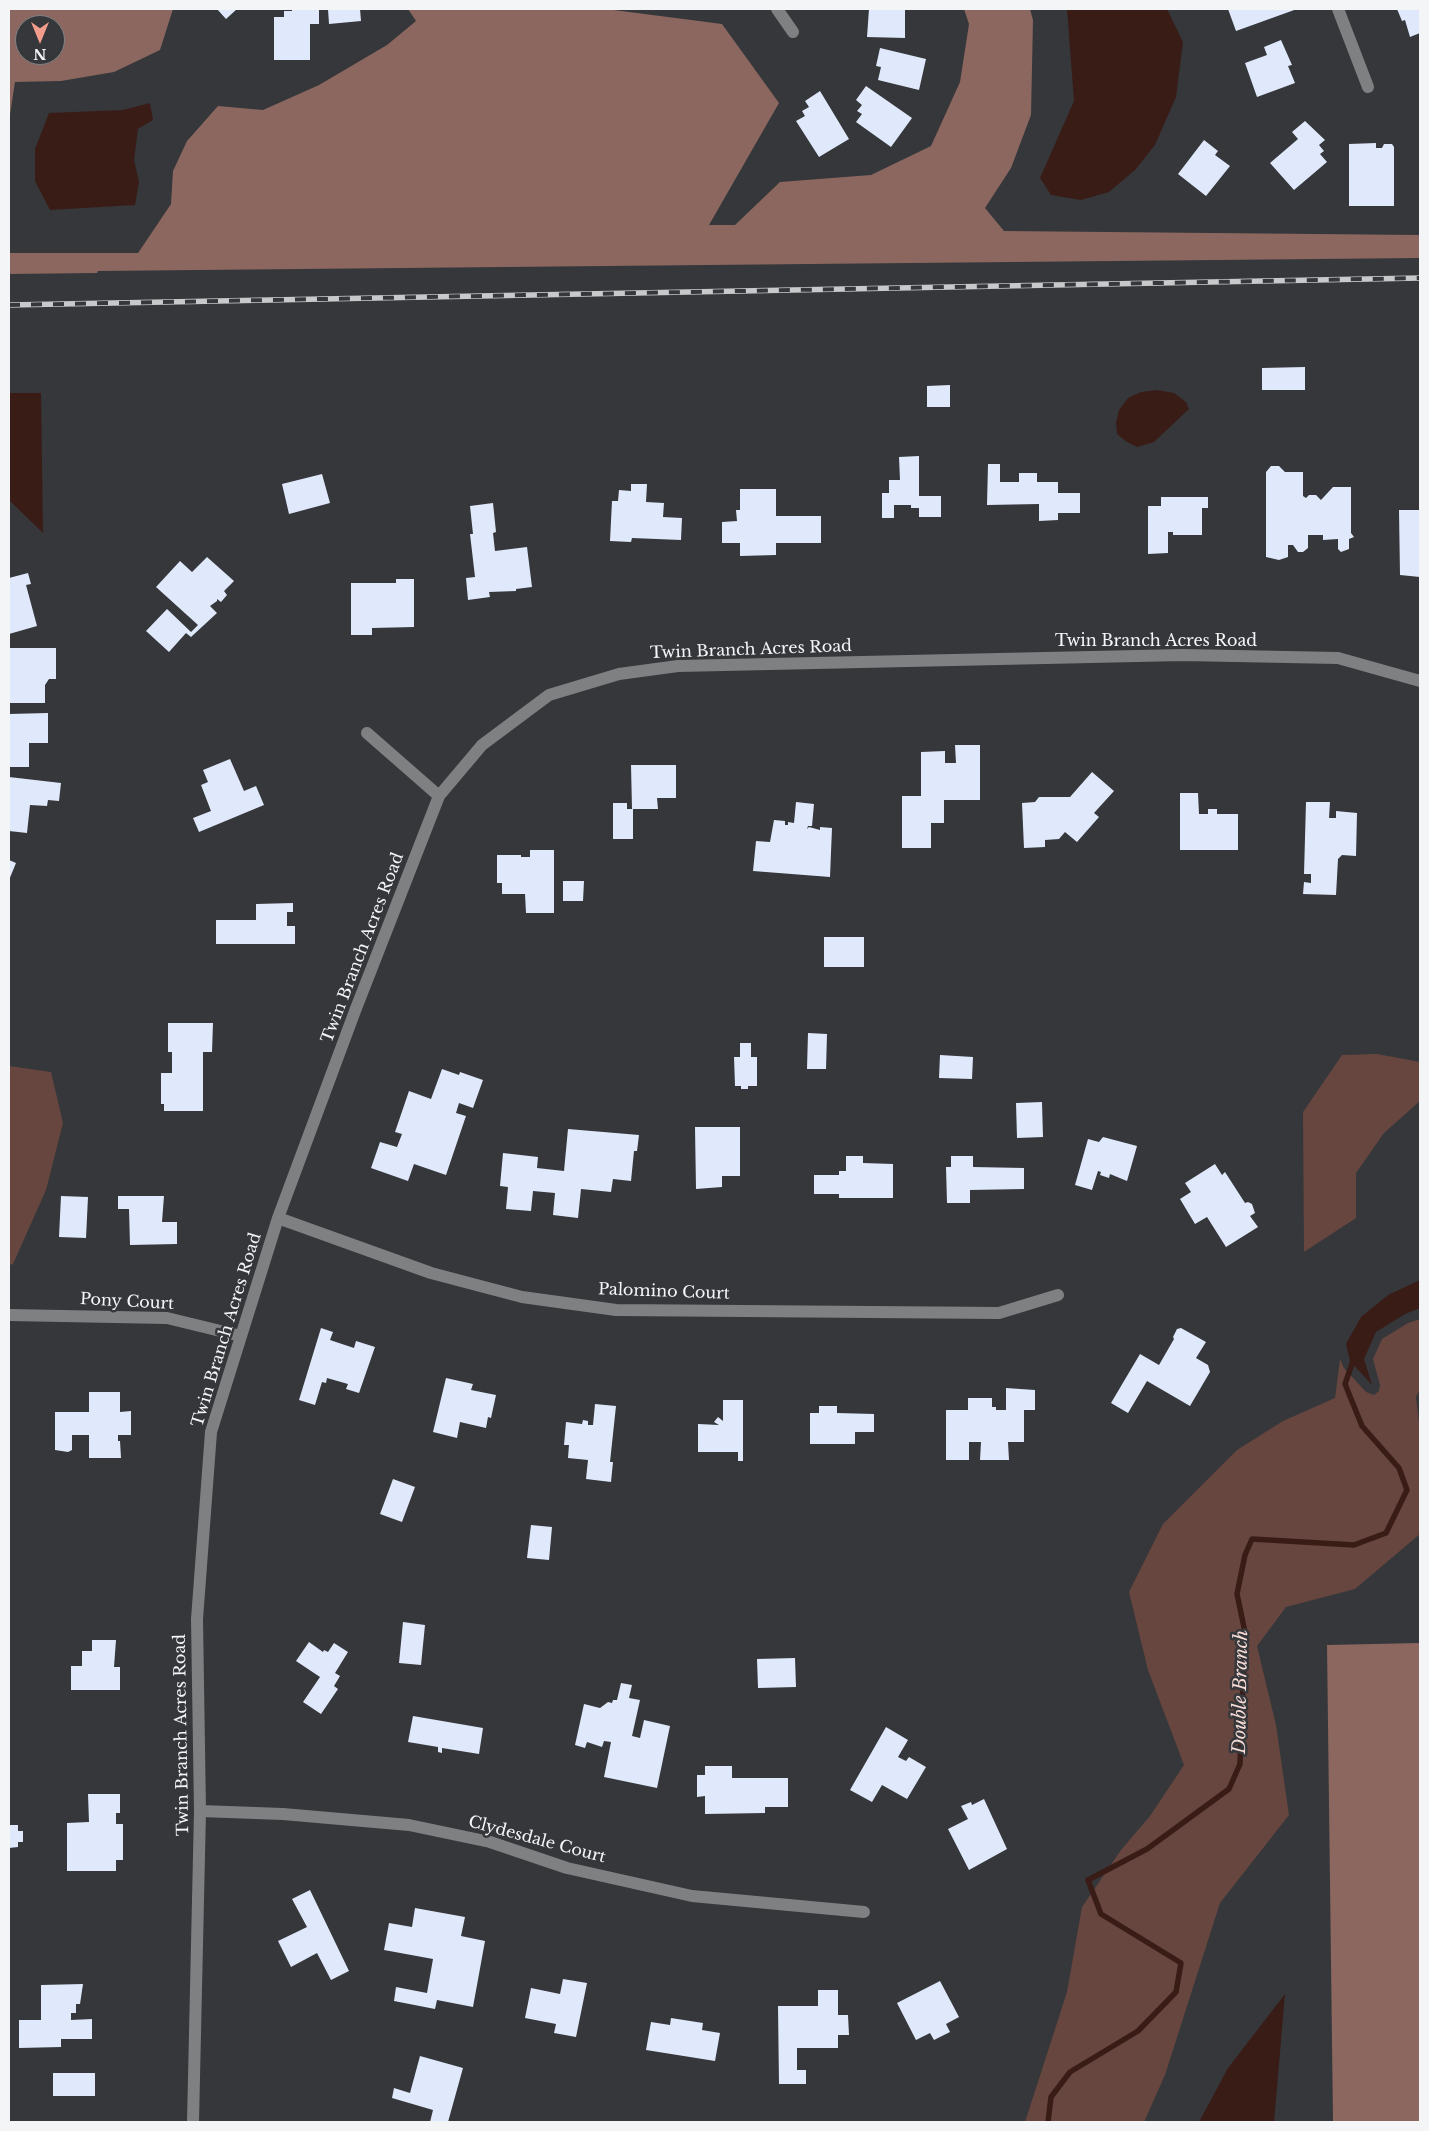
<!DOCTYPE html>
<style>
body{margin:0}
#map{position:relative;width:1429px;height:2131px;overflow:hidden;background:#35373a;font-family:"Libre Baskerville",serif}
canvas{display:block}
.frame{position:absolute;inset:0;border:10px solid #f4f5f7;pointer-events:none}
.north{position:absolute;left:15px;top:15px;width:50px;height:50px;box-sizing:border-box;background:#35373a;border:1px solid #818386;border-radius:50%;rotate:180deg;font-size:14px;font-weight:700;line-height:20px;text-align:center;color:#f4f5f7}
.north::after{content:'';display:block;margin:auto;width:18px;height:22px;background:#f49d8d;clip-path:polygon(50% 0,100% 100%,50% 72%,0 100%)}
</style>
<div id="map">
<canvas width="1429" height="2131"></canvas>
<div class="frame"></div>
<div class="north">N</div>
</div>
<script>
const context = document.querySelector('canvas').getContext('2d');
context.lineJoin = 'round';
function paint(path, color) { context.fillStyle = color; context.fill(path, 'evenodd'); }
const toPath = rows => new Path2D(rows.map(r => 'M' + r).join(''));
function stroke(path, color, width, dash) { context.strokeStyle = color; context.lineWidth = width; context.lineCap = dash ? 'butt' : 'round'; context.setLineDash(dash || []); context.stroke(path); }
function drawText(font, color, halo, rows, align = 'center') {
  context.font = font + ' "Libre Baskerville",serif'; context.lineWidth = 5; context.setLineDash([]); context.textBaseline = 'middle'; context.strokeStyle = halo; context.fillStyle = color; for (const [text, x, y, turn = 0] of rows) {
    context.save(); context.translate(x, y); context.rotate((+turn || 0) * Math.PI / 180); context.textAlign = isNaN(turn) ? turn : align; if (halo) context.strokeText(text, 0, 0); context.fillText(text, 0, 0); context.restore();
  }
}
paint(toPath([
 [1377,1054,1420,1062,1420,1101,1384,1133,1356,1173,1356,1218,1304,1252,1303,1112,1342,1055],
 [9,1066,51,1072,63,1123,46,1190,13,1264,9,1265],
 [1420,1319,1420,1389,1416,1397,1420,1431,1420,1534,1355,1589,1286,1607,1257,1646,1276,1725,1289,1815,1220,1903,1165,2075,1144,2122,1025,2122,1067,1992,1082,1907,1121,1850,1150,1816,1184,1765,1148,1670,1129,1592,1163,1524,1237,1450,1283,1421,1335,1398,1340,1359,1344,1368,1366,1392,1374,1395,1379,1391,1380,1385,1373,1359,1382,1339,1408,1323]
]), '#67463f');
paint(toPath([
 [9,9,173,9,160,50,114,72,61,81,15,82,9,121],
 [25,25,55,25,55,55,25,55],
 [408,9,606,9,722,24,779,103,709,225,735,225,780,182,871,175,931,146,960,82,969,24,964,9,1030,9,1033,20,1031,115,1011,168,985,208,1004,231,1420,235,1420,258,98,271,97,273,9,274,9,253,138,253,171,204,173,171,187,141,218,106,263,110,319,85,387,45,416,21],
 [1420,1643,1420,2122,1333,2122,1327,1645]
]), '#8b6760');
paint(toPath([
 [1067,9,1167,9,1183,42,1176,97,1155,145,1135,170,1109,192,1081,200,1051,195,1040,178,1074,101],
 [150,103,153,120,138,129,134,160,139,182,135,205,50,210,35,181,35,149,49,113,123,110],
 [1157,390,1174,393,1186,402,1189,409,1154,442,1137,447,1127,442,1117,434,1116,423,1119,410,1128,398,1141,392],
 [9,393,41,393,43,533,9,500],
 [1420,1280,1420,1308,1405,1314,1376,1332,1364,1359,1372,1385,1350,1361,1346,1344,1361,1317,1388,1295],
 [1285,1994,1274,2122,1199,2122,1228,2068]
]), '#3a1c17');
stroke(toPath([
 [1048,2122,1051,2097,1070,2072,1138,2031,1176,1992,1181,1963,1101,1914,1088,1880,1147,1849,1229,1789,1240,1764,1245,1632,1237,1594,1245,1555,1252,1539,1354,1545,1386,1533,1407,1490,1399,1468,1362,1426,1345,1384,1354,1358]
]), '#3a1c17', 5.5);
paint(toPath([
 [217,9,237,9,226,19],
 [292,9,319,9,319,24,310,24,310,60,274,60,274,17,284,17,284,11,292,11],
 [328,9,360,9,361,21,329,24],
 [869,9,905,9,905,38,867,37],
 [1228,9,1297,9,1236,31],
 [1397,9,1420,9,1420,33,1410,37,1405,20,1402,21],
 [1281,40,1292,65,1288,66,1295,83,1257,97,1245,63,1267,55,1264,47],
 [880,48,926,59,919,90,878,80,881,67,876,66],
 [866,86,912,118,891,147,856,122,862,114,857,111,862,105,856,100],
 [820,91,849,139,819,157,796,121,805,116,802,111,809,107,805,101],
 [1305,121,1325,140,1319,145,1324,151,1320,154,1327,162,1294,190,1270,163,1298,139,1292,132],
 [1204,140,1218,151,1215,155,1230,166,1206,196,1178,174],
 [1376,143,1376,148,1382,148,1384,144,1392,144,1394,147,1394,206,1349,206,1349,144],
 [1305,367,1305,390,1262,390,1262,368],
 [950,385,950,407,927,407,927,386],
 [919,456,919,496,941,496,941,517,919,517,919,508,911,508,911,505,894,505,894,518,882,518,882,493,889,493,889,480,900,480,899,457],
 [988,464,1000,464,1000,482,1019,482,1019,473,1037,473,1037,482,1058,482,1058,493,1080,493,1080,513,1058,513,1058,520,1039,521,1039,504,987,505],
 [1271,466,1279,466,1285,472,1303,472,1303,496,1306,498,1309,495,1316,495,1321,500,1333,487,1351,487,1351,533,1354,537,1349,539,1349,549,1341,552,1338,549,1338,539,1323,540,1323,535,1308,535,1308,548,1303,552,1298,552,1293,545,1288,545,1288,557,1279,560,1266,557,1266,472],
 [322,474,330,503,289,514,282,484],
 [631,484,647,484,646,502,664,503,663,517,682,518,681,540,632,538,631,542,610,541,612,501,618,501,619,490,631,491],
 [740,489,776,489,776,516,821,516,821,543,776,543,776,555,740,556,740,543,722,543,722,522,737,521,736,510,740,510],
 [1161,497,1208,497,1208,508,1202,508,1202,535,1173,535,1173,532,1168,532,1168,553,1148,554,1148,506,1161,506],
 [493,503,496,532,493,533,495,551,527,547,532,587,516,589,516,591,489,592,490,597,468,600,466,578,475,577,470,534,473,534,470,506],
 [1399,510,1419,510,1420,577,1400,575],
 [207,557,234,581,224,591,227,595,221,602,217,599,217,601,210,606,217,613,191,637,186,633,169,652,146,631,167,609,191,632,198,625,156,587,180,561,192,572],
 [28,573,31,584,26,585,37,626,9,634,9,578],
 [396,579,414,579,414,627,372,628,372,635,351,635,351,583,396,583],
 [9,648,56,648,56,679,49,679,45,685,45,703,9,703],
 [48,713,48,743,29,743,29,767,9,767,9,714],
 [955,745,980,745,980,800,944,800,944,823,931,823,931,848,902,848,902,796,921,796,921,752,945,751,945,763,956,763],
 [230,759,244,791,256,786,264,805,199,832,193,818,211,811,201,785,208,782,203,770],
 [631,765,676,765,676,798,657,798,658,809,632,809],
 [1092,772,1114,791,1094,813,1099,817,1077,842,1065,832,1059,839,1045,840,1045,847,1024,848,1022,803,1035,802,1039,797,1070,797],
 [9,777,61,783,59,801,48,800,47,806,30,805,27,833,9,831],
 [1180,793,1198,793,1199,814,1208,814,1208,809,1217,809,1217,814,1238,814,1238,850,1180,850],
 [796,802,814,804,812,826,808,826,807,829,809,827,820,830,820,827,832,828,830,877,753,871,756,841,770,842,774,820,785,821,785,825,788,825,788,822,794,823],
 [1306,802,1330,802,1329,818,1336,818,1336,811,1357,813,1356,856,1342,855,1338,859,1336,895,1303,894,1304,882,1311,883,1311,874,1304,874],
 [613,803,627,803,627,809,633,809,633,839,613,839],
 [530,850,554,850,554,913,526,913,525,894,502,894,502,883,497,883,497,855,521,855,521,857,530,857],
 [9,860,16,863,9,880],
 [563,881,584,881,583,901,563,901],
 [293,903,293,912,287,912,287,926,295,926,295,944,216,944,216,920,256,920,256,904],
 [824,937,864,937,864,967,824,967],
 [168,1023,213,1023,212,1052,203,1052,203,1111,164,1111,164,1104,161,1104,161,1073,172,1073,172,1052,168,1052],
 [808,1033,827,1034,826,1069,807,1069],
 [740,1043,751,1043,751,1057,757,1057,757,1086,748,1086,748,1089,741,1089,741,1086,735,1086,734,1057,740,1057],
 [940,1055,973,1057,972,1079,939,1078],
 [442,1069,459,1075,460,1072,483,1080,473,1108,459,1103,456,1113,466,1116,446,1175,414,1164,408,1181,371,1168,380,1142,397,1147,402,1134,395,1132,409,1091,431,1099],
 [1042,1102,1043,1137,1017,1138,1016,1103],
 [695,1127,740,1127,740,1176,722,1176,722,1187,696,1189],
 [568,1129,639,1135,637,1151,634,1151,631,1181,613,1179,611,1192,581,1189,578,1218,553,1215,555,1193,533,1191,531,1211,506,1209,508,1187,500,1186,503,1153,538,1157,537,1168,564,1171],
 [1103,1137,1137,1146,1127,1181,1110,1174,1109,1178,1100,1175,1101,1172,1098,1171,1092,1190,1075,1185,1088,1139,1099,1142],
 [846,1156,863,1156,863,1163,893,1164,893,1198,839,1198,839,1194,814,1194,814,1175,839,1175,839,1171,846,1171],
 [951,1156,973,1156,973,1167,1024,1168,1024,1189,970,1190,970,1203,947,1203,946,1167,951,1167],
 [1215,1164,1222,1175,1225,1172,1245,1203,1248,1202,1252,1204,1255,1213,1250,1216,1258,1227,1226,1247,1207,1217,1195,1224,1180,1199,1191,1192,1185,1183],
 [61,1196,88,1197,86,1238,59,1237],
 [118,1196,164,1196,162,1222,177,1222,177,1244,130,1245,129,1209,118,1209],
 [321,1328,333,1332,330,1340,354,1348,356,1341,375,1347,359,1393,346,1389,348,1384,327,1378,326,1383,322,1382,315,1405,299,1400],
 [1181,1328,1206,1342,1196,1358,1208,1365,1210,1372,1190,1406,1147,1381,1128,1413,1111,1403,1140,1354,1159,1365,1174,1339,1173,1337,1177,1329],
 [446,1378,473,1384,471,1390,496,1395,491,1418,488,1417,486,1428,460,1422,457,1438,433,1432],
 [1006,1388,1035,1390,1035,1410,1024,1410,1024,1442,1008,1442,1009,1460,980,1460,981,1442,969,1442,969,1460,946,1460,946,1410,968,1410,968,1398,992,1398,992,1407,996,1407,996,1410,1006,1410],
 [89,1392,120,1392,120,1412,131,1411,131,1435,118,1435,118,1441,120,1441,121,1458,89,1458,89,1435,72,1435,72,1450,68,1452,55,1450,55,1412,89,1412],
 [723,1400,743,1400,743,1461,738,1461,738,1452,698,1452,698,1424,719,1425,714,1422,718,1417,723,1421],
 [595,1404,616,1406,610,1462,613,1462,611,1482,586,1479,588,1460,568,1458,569,1445,564,1445,566,1422,582,1424,583,1420,588,1421,588,1425,593,1425],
 [819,1406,837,1406,837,1413,874,1414,874,1432,855,1432,855,1444,810,1444,810,1413,819,1413],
 [393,1479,415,1487,402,1522,380,1514],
 [531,1525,552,1527,549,1560,527,1558],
 [403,1622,425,1625,421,1665,399,1663],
 [92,1640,116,1640,114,1667,120,1667,120,1690,71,1690,71,1666,82,1666,82,1651,92,1651],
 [309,1642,323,1652,324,1650,328,1652,334,1643,348,1652,335,1673,340,1676,334,1686,338,1689,321,1714,303,1702,320,1677,296,1661],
 [795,1658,796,1687,758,1688,757,1659],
 [621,1683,632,1685,629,1698,640,1700,632,1736,640,1738,644,1720,670,1726,657,1788,604,1777,611,1742,604,1741,602,1747,587,1742,585,1748,575,1745,584,1704,600,1708,608,1702,612,1703,613,1700,617,1700],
 [413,1716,483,1728,479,1754,442,1748,442,1753,438,1752,438,1747,408,1742],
 [886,1727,908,1740,898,1757,906,1761,909,1757,926,1767,907,1799,882,1785,872,1802,850,1790],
 [705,1766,732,1766,732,1778,788,1778,788,1807,765,1807,765,1813,705,1814,705,1796,697,1797,697,1775,705,1775],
 [88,1794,120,1794,120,1813,116,1813,116,1824,123,1824,123,1860,116,1860,116,1871,67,1871,67,1823,89,1822],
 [984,1799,1007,1849,969,1870,948,1829,968,1819,961,1806,971,1802,972,1805],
 [9,1825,18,1825,18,1831,23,1831,23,1842,18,1842,18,1847,9,1848],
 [310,1890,349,1971,331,1980,317,1953,291,1967,278,1941,307,1927,292,1899],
 [415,1908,465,1917,461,1936,485,1941,473,2007,437,2000,435,2009,394,2001,396,1987,427,1993,433,1959,384,1950,389,1923,412,1927],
 [563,1979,587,1983,576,2037,554,2033,556,2024,525,2018,531,1988,560,1994],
 [940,1981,959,2017,946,2024,950,2032,934,2040,930,2033,916,2040,897,2003],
 [83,1984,80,2004,76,2004,76,2013,71,2013,71,2020,92,2019,92,2039,61,2039,61,2047,19,2048,19,2020,41,2020,41,1985],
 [818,1990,838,1990,838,2015,848,2015,849,2035,838,2035,838,2048,797,2048,797,2070,806,2070,806,2084,779,2084,778,2006,818,2006],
 [671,2018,703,2023,702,2030,720,2033,715,2061,646,2050,651,2022,670,2025],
 [420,2056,463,2068,448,2122,430,2122,433,2110,392,2098,394,2088,410,2093],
 [53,2073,95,2073,95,2096,53,2096]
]), '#e0e9fc');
stroke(toPath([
 [777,9,793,32],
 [1338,9,1368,87],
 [367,733,439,796],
 [278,1218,431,1273,522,1297,616,1310,999,1313,1058,1295],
 [9,1315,167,1318,241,1336],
 [200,1811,283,1814,409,1825,490,1842,567,1868,692,1896,864,1912],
 [193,2122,200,1811,197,1619,211,1432,278,1218,355,1011,439,796,482,745,549,695,619,674,678,666,1183,655,1338,658,1420,681]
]), '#7f8081', 12);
const rail = toPath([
 [9,305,1420,278]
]);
stroke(rail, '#c7c9cb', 5.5);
stroke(rail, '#35373a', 4, [11]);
drawText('16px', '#f4f5f7', '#35373a', [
 ["Twin Branch Acres Road",1156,641],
 ["Twin Branch Acres Road",751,650,-2],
 ["Twin Branch Acres Road",363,948,-69],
 ["Palomino Court",664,1292,2],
 ["Pony Court",127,1302,3],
 ["Twin Branch Acres Road",227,1330,-73],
 ["Twin Branch Acres Road",182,1735,-91],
 ["Clydesdale Court",537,1840,15]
]);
drawText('italic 18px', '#f6dbd6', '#35373a', [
 ["Double Branch",1241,1692,-89]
]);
</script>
